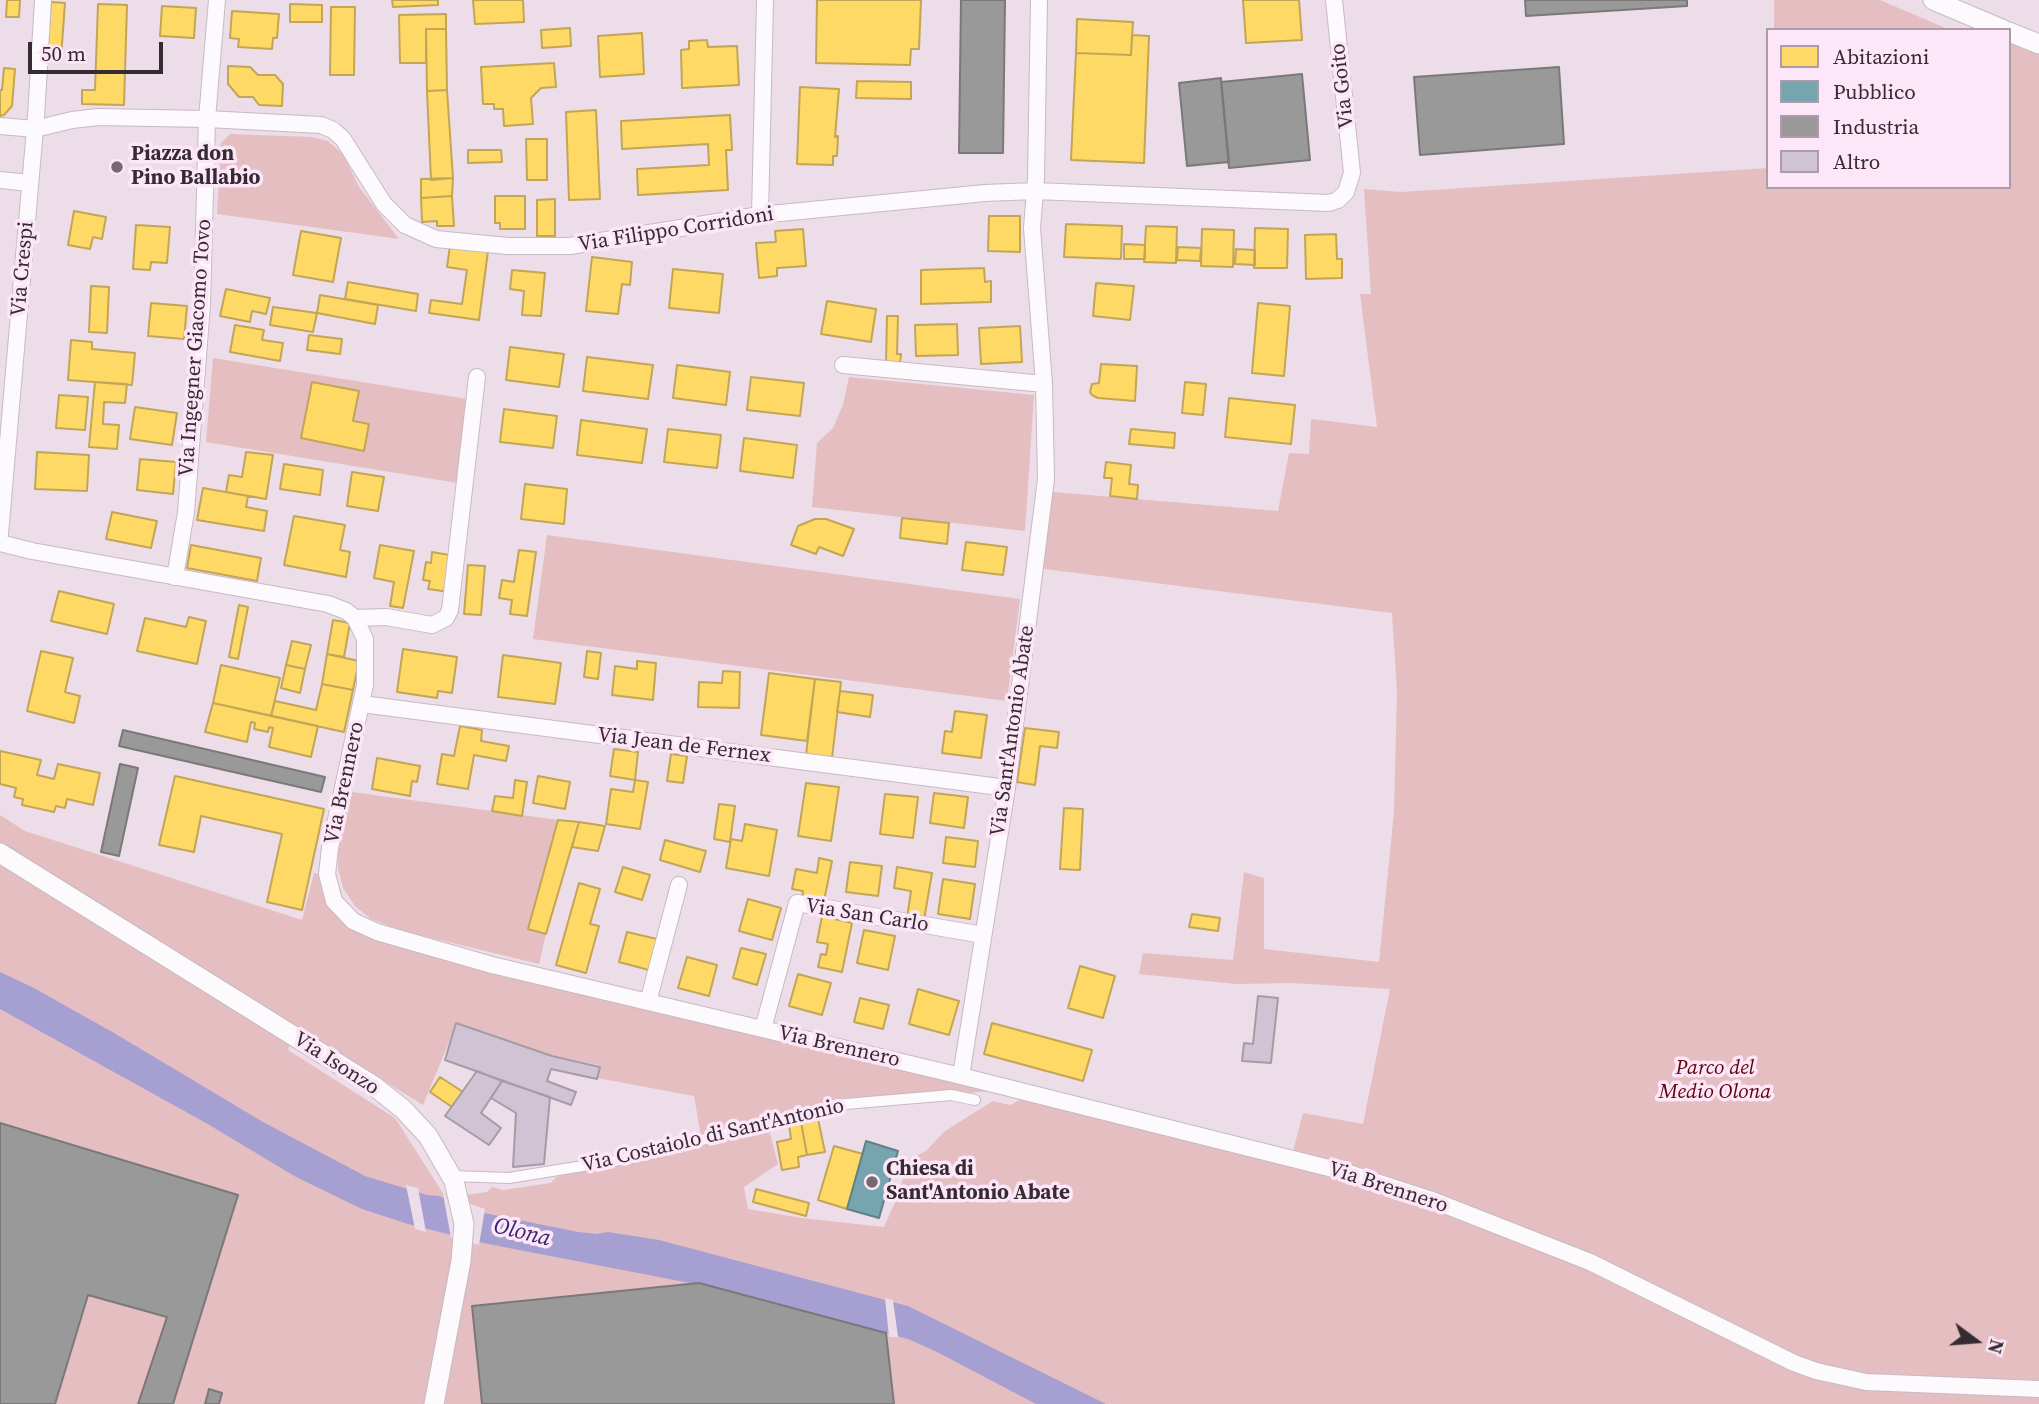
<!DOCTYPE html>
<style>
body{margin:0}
#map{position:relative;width:2039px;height:1404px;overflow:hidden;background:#eddde8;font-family:"Source Serif 4",serif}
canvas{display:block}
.legend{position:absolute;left:1766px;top:28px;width:245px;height:161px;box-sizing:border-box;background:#fde6f7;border:2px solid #ad9ba9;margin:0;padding:9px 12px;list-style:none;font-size:21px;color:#352b33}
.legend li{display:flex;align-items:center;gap:14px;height:35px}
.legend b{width:35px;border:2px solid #ad9ba9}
.north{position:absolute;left:1941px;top:1306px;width:70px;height:70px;-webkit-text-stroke:5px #fde6f7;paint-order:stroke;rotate:106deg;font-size:19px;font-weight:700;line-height:28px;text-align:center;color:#352b33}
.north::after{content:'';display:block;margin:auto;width:24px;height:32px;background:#352b33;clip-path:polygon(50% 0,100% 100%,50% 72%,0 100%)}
.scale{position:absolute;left:28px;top:42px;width:135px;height:32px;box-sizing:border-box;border:4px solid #352b33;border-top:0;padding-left:9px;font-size:21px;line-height:24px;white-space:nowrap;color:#352b33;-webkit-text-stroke:5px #fde6f7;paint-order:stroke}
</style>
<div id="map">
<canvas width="2039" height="1404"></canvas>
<ul class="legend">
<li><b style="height:19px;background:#ffd966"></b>Abitazioni</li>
<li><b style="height:19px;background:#76a5af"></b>Pubblico</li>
<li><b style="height:19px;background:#999"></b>Industria</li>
<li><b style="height:19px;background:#d0c3d4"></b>Altro</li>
</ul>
<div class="north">N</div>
<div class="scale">50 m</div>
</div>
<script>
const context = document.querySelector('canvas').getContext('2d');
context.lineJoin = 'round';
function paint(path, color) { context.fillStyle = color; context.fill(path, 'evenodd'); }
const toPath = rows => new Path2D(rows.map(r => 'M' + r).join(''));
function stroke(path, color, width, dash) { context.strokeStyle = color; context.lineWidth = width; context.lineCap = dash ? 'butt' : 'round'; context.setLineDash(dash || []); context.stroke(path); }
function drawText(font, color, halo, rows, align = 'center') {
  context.font = font + ' "Source Serif 4",serif'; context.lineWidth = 7; context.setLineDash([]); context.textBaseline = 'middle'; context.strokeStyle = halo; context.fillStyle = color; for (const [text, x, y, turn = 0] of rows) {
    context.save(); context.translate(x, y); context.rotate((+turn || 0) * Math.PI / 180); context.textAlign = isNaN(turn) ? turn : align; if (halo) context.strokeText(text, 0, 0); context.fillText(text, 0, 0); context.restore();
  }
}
paint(toPath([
 [1774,0,1880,0,1950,30,1774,30],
 [2009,38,2039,51,2039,1404,0,1404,0,815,25,831,302,920,314,873,328,875,333,902,377,934,1010,1089,886,1101,767,1122,778,1164,744,1187,748,1209,802,1218,884,1227,897,1198,909,1160,926,1151,945,1131,993,1101,1010,1105,1028,1096,1291,1159,1303,1113,1363,1124,1390,989,1293,983,1236,984,1139,974,1143,953,1233,960,1244,872,1264,878,1264,949,1379,962,1394,812,1397,692,1392,613,1037,568,1053,492,1278,511,1289,453,1309,454,1311,419,1377,427,1360,294,1371,294,1364,189,1401,192,1768,168,1768,187,2009,187],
 [457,1023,551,1055,599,1065,597,1078,694,1096,702,1142,556,1177,551,1183,503,1190,492,1187,487,1192,446,1198,395,1118,288,1050,294,1025,423,1105],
 [230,134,312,137,328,141,343,154,359,187,399,239,217,214,221,143],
 [213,358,467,399,458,483,206,442],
 [849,377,1034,395,1025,531,812,507,817,443,833,428,843,405],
 [547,535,1020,599,1007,701,533,639],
 [352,792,558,820,528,929,546,934,539,964,403,931,371,919,355,906,343,888,338,868,338,854]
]), '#e4bec1');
paint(toPath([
 [0,972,32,987,114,1033,263,1122,365,1176,427,1195,439,1196,484,1213,578,1232,597,1234,608,1232,659,1240,908,1306,1106,1404,1036,1404,937,1352,908,1339,699,1283,690,1283,483,1243,408,1224,362,1209,296,1177,206,1123,0,1009]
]), '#a69fd1');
paint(toPath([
 [406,1185,418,1188,426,1232,415,1229],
 [443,1194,485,1209,479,1245,451,1238],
 [885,1298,893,1300,898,1337,889,1337]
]), '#eddde8');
const homes = toPath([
 [7,0,20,0,19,17,6,17,7,0],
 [392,0,438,0,438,5,393,7,392,0],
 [473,0,523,0,524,22,475,24,473,0],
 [817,0,921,0,919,49,911,49,910,65,816,63,817,0],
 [1243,0,1299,0,1302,40,1246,43,1243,0],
 [51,2,65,3,61,58,47,58,51,2],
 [98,4,127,5,124,105,82,104,82,90,95,90,98,4],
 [290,4,322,5,322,22,290,22,290,4],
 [162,6,196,8,194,38,160,36,162,6],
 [331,7,355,7,354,75,330,75,331,7],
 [232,11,279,14,277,38,273,38,272,49,238,47,239,39,230,38,232,11],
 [446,14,446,29,426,29,426,63,400,63,399,15,446,14],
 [1077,19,1133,22,1131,55,1076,53,1077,19],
 [570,28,571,46,542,48,541,30,570,28],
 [426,29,446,29,447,90,427,91,426,29],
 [642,33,644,74,600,77,598,36,642,33],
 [1132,35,1149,36,1144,163,1071,160,1076,53,1131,55,1132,35],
 [707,40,708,47,737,46,739,85,682,88,681,50,689,49,689,41,707,40],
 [554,63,556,87,541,88,531,98,533,124,504,126,503,109,494,109,494,104,483,104,481,67,554,63],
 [228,66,250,67,258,75,275,75,283,84,282,106,259,105,253,97,239,97,228,84,228,66],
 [4,68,15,69,12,106,4,115,0,116,0,90,2,90,4,68],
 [857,81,911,82,911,99,856,98,857,81],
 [800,87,839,89,835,137,838,136,837,156,833,156,833,165,797,164,800,87],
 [447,90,453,178,431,180,427,91,447,90],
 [596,110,600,199,569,200,566,112,596,110],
 [730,115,732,150,726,150,728,190,638,195,637,169,709,165,708,144,622,149,621,121,730,115],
 [526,139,547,139,547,180,527,180,526,139],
 [468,150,501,150,502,162,468,163,468,150],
 [453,178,452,196,421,198,421,179,453,178],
 [452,196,454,226,437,226,437,221,422,222,421,198,452,196],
 [495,196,525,196,525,229,500,229,500,223,495,223,495,196],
 [555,199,555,236,537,236,537,200,555,199],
 [74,211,106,217,102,239,93,237,90,249,68,245,74,211],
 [989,216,1020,216,1020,252,988,251,989,216],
 [1066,224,1122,226,1121,259,1064,257,1066,224],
 [136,225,170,227,167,263,151,262,150,270,133,269,136,225],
 [1146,226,1177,227,1176,263,1144,262,1146,226],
 [1255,228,1288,229,1287,268,1254,268,1255,228],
 [803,229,806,266,777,268,777,276,759,278,756,243,776,242,775,231,803,229],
 [1202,229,1234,230,1233,267,1201,266,1202,229],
 [301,231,341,238,333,282,293,275,301,231],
 [1336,234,1337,259,1342,259,1342,278,1306,279,1305,235,1336,234],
 [1124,244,1145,245,1145,259,1124,259,1124,244],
 [450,246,488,251,479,320,429,313,431,300,462,304,467,270,447,267,450,246],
 [1178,247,1201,248,1200,261,1177,260,1178,247],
 [1236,249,1255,250,1255,265,1235,264,1236,249],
 [592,257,632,262,630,285,622,284,618,314,586,311,592,257],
 [984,268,985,282,991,281,991,302,921,304,921,270,984,268],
 [673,269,723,274,719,313,669,308,673,269],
 [512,270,545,273,541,316,522,315,524,291,510,289,512,270],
 [348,282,418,294,416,311,345,299,348,282],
 [1096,283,1134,286,1130,320,1093,316,1096,283],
 [91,286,109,287,107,333,89,332,91,286],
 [226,289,270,298,266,314,252,311,250,322,220,316,226,289],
 [320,295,378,305,375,324,317,313,320,295],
 [827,301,876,309,871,342,821,334,827,301],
 [151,303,187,306,184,339,148,336,151,303],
 [1258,303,1290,306,1284,376,1252,373,1258,303],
 [273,307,317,313,313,332,270,325,273,307],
 [887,316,898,316,897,354,901,354,900,364,886,363,887,316],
 [957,324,958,355,916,356,915,325,957,324],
 [235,325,264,330,262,340,283,343,280,361,230,352,235,325],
 [1020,326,1022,362,981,364,979,328,1020,326],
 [309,335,342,339,340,354,307,350,309,335],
 [71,340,92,342,92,349,135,353,132,385,68,380,71,340],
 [510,347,564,354,559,387,506,380,510,347],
 [587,357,653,365,648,399,583,391,587,357],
 [1101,364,1137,366,1135,401,1098,398,1092,395,1090,392,1092,384,1099,383,1101,364],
 [677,365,730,372,726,405,673,398,677,365],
 [751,377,804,383,800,416,747,410,751,377],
 [95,382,127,384,125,403,104,402,103,424,119,425,117,449,89,447,95,382],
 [312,382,359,391,353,421,369,424,364,451,301,438,312,382],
 [1185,382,1206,384,1203,415,1182,413,1185,382],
 [59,395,88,397,85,430,56,428,59,395],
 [1229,398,1295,405,1291,444,1225,437,1229,398],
 [135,407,177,413,172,445,130,439,135,407],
 [504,409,557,416,553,448,500,442,504,409],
 [581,420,647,429,642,463,577,455,581,420],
 [668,429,721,435,717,468,664,462,668,429],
 [1131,429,1175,433,1174,448,1129,444,1131,429],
 [744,438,797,445,793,478,740,471,744,438],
 [37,452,89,455,87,491,35,489,37,452],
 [246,452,273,455,266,499,226,492,229,475,242,477,246,452],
 [140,459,176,462,173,494,137,490,140,459],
 [1106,462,1131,465,1129,484,1138,485,1137,499,1110,496,1112,478,1104,478,1106,462],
 [284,464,323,470,320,495,280,489,284,464],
 [352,472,384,477,378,511,347,506,352,472],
 [525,484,567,489,564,524,521,519,525,484],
 [203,488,248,496,246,507,267,511,264,531,197,520,203,488],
 [112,512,157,521,151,548,106,539,112,512],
 [294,516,345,525,340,550,350,552,346,577,284,565,294,516],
 [902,518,949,523,947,544,900,538,902,518],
 [815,519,826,519,854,529,843,556,819,547,816,554,791,545,798,526,815,519],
 [966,542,1007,547,1003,575,962,570,966,542],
 [191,545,261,558,257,581,187,568,191,545],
 [380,545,414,551,403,608,390,606,394,582,374,578,380,545],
 [519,550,536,552,527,616,510,614,512,600,499,598,502,580,514,582,519,550],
 [432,552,455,556,450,592,428,589,430,581,423,580,426,562,431,563,432,552],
 [468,565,485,566,481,615,464,614,468,565],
 [59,591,114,604,107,634,51,621,59,591],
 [239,605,248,607,238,659,229,657,239,605],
 [189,617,206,621,197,664,137,651,145,618,186,627,189,617],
 [333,620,350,623,344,657,327,654,333,620],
 [292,641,311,645,305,669,286,665,292,641],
 [403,649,457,657,452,693,438,691,437,698,397,692,403,649],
 [41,651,73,658,65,692,80,696,74,723,27,711,41,651],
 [587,651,601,653,598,679,584,677,587,651],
 [327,654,359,661,353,690,322,684,327,654],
 [503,655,561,663,555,704,498,697,503,655],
 [637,661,656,663,653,700,612,695,615,666,637,669,637,661],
 [221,665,280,678,271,716,213,703,221,665],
 [286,665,305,669,300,693,281,688,286,665],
 [723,671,740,672,739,708,698,707,699,682,722,683,723,671],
 [769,673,815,679,807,741,761,735,769,673],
 [815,679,841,682,832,758,806,755,815,679],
 [322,684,353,690,344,732,271,716,275,701,316,710,322,684],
 [840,691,873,695,870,717,837,712,840,691],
 [213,703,318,726,311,757,269,747,273,728,269,727,268,732,254,729,255,723,251,722,247,742,205,732,213,703],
 [955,711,987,715,981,758,942,753,945,731,952,732,955,711],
 [460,726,482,730,481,741,509,746,506,761,474,755,468,789,437,784,442,754,454,756,460,726],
 [1025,728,1059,732,1057,748,1040,746,1035,785,1017,782,1025,728],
 [614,749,638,752,635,780,610,776,614,749],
 [0,751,41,760,37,775,54,779,58,764,100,773,93,805,67,799,65,808,56,806,54,812,22,805,23,799,14,797,16,788,0,784,0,751],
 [671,754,687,756,683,783,667,781,671,754],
 [377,758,420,766,417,782,412,781,410,796,372,789,377,758],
 [175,776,324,809,302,910,267,902,282,834,201,816,194,852,159,845,175,776],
 [538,776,570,782,565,809,533,803,538,776],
 [515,780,527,782,522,816,492,811,495,796,513,798,515,780],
 [635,780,648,782,640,829,606,824,611,789,633,792,635,780],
 [806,783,839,787,831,841,798,836,806,783],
 [934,793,968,797,964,828,930,823,934,793],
 [885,794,918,797,913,838,880,834,885,794],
 [719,804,735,806,730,842,714,839,719,804],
 [1064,808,1083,809,1080,870,1060,869,1064,808],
 [558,820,579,822,546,934,528,929,558,820],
 [579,822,605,826,598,851,572,847,579,822],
 [745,824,777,830,769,876,726,868,731,839,742,841,745,824],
 [946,837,978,841,975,867,943,863,946,837],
 [665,840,706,851,700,872,660,860,665,840],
 [819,858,832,861,824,901,802,897,803,891,792,889,796,869,817,873,819,858],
 [850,862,882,866,878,896,846,892,850,862],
 [623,867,650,875,642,900,615,892,623,867],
 [897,867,932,873,924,920,907,918,911,891,894,888,897,867],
 [943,879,975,884,970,919,938,914,943,879],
 [579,883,600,889,590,924,599,926,586,973,556,965,579,883],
 [748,899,781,908,772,940,739,931,748,899],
 [1192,914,1220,918,1218,931,1189,927,1192,914],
 [822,916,852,923,842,972,818,967,821,954,826,955,828,944,817,942,822,916],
 [864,930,895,936,888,970,857,963,864,930],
 [627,932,657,939,649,970,619,962,627,932],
 [741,948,766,954,757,985,733,978,741,948],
 [687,957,717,965,709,996,678,988,687,957],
 [1080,966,1115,976,1103,1018,1068,1008,1080,966],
 [798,974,831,983,822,1015,789,1006,798,974],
 [918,989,959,1001,949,1035,909,1024,918,989],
 [860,998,889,1005,883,1029,854,1022,860,998],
 [992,1023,1092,1050,1083,1081,984,1054,992,1023],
 [440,1077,463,1092,452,1107,430,1092,440,1077],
 [818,1119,825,1152,807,1155,801,1122,818,1119],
 [801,1122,807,1155,798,1157,799,1167,782,1170,777,1142,791,1139,789,1124,801,1122],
 [834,1146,863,1154,847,1209,818,1200,834,1146],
 [756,1189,809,1203,806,1216,753,1202,756,1189]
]);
paint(homes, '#ffd966');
stroke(homes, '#c2a557', 2);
const public = toPath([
 [866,1141,898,1151,879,1218,847,1209,866,1141]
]);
paint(public, '#76a5af');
stroke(public, '#62808a', 2);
const industry = toPath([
 [961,0,1005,0,1003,153,959,153,961,0],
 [1525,0,1687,0,1687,6,1526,16,1525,0],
 [1559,67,1564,144,1420,155,1414,77,1559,67],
 [1302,74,1310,160,1229,168,1221,82,1302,74],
 [1221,78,1229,162,1187,166,1179,83,1221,78],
 [123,730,325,777,321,792,119,746,123,730],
 [120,764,138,768,119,856,101,852,120,764],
 [0,1123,238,1195,173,1404,138,1404,167,1317,88,1295,55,1404,0,1404,0,1123],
 [699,1283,886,1333,894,1404,482,1404,472,1306,699,1283],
 [209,1389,222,1393,219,1404,205,1404,209,1389]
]);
paint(industry, '#999');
stroke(industry, '#7b787a', 2);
const building = toPath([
 [1258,996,1278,998,1271,1063,1242,1061,1244,1043,1253,1044,1258,996],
 [456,1023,552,1056,600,1067,597,1079,551,1069,547,1081,576,1092,571,1105,445,1060,456,1023],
 [477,1071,502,1081,481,1113,501,1128,489,1145,445,1116,477,1071],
 [502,1081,550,1097,544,1164,513,1167,516,1113,491,1098,502,1081]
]);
paint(building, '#d0c3d4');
stroke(building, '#a59ba5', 2);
const pedestrian = toPath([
 [452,1176,509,1178,638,1157,834,1105,951,1095,975,1100]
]);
const minor = toPath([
 [0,126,35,129,72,120,98,117,207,119,321,125,333,130,343,139,384,204,405,225,436,239,508,246,570,246,760,215,985,193,1035,191,1329,203,1338,200,1346,192,1352,173,1334,0],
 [0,180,30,183],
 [760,215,765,0],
 [843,365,1044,384],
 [0,534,36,117,43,0],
 [0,543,32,551,328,604,346,611,355,618,365,639,365,685,330,848,327,874,334,901,353,921,377,932,492,965,961,1076,1349,1173,1432,1200,1590,1262,1794,1363,1816,1371,1866,1382,2039,1389],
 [175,577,186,512,202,304,207,119,217,0],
 [355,618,386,617,432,625,446,618,450,610,477,377],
 [362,704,1007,788],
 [648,1002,679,885],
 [763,1029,797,903,983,935],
 [961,1076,1007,788,1046,479,1044,384,1032,228,1036,178,1039,0]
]);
const tertiary = toPath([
 [1933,0,2004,30],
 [2009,32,2039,44],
 [0,853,374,1086,403,1109,428,1136,454,1181,464,1224,461,1261,434,1404]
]);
stroke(pedestrian, '#c6bac3', 12);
stroke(minor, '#c6bac3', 18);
stroke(tertiary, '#c6bac3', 21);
stroke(pedestrian, '#fcfafc', 10);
stroke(minor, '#fcfafc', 16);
stroke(tertiary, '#fcfafc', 19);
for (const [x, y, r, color] of [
 [117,167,7,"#756972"],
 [872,1182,7,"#756972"]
]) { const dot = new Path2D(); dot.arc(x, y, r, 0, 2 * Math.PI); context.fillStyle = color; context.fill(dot); stroke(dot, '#fde6f7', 2.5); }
drawText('21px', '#352b33', '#fde6f7', [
 ["Via Goito",1343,86,-96],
 ["Via Filippo Corridoni",676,230,-9],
 ["Via Crespi",23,269,-85],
 ["Via Ingegner Giacomo Tovo",196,348,-86],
 ["Via Sant'Antonio Abate",1013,731,-82],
 ["Via Jean de Fernex",684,746,7],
 ["Via Brennero",345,783,-78],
 ["Via San Carlo",867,916,9],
 ["Via Brennero",839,1047,13],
 ["Via Isonzo",336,1064,33],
 ["Via Costaiolo di Sant'Antonio",713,1136,-13],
 ["Via Brennero",1388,1188,18]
]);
drawText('bold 21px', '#352b33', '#fde6f7', [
 ["Piazza don",131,155],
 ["Pino Ballabio",131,179],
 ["Chiesa di",886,1170],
 ["Sant'Antonio Abate",886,1194]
], 'left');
drawText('italic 21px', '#62000c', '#fde6f7', [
 ["Parco del",1715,1069],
 ["Medio Olona",1715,1093]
]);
drawText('italic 23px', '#322472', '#fde6f7', [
 ["Olona",522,1233,14]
]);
</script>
